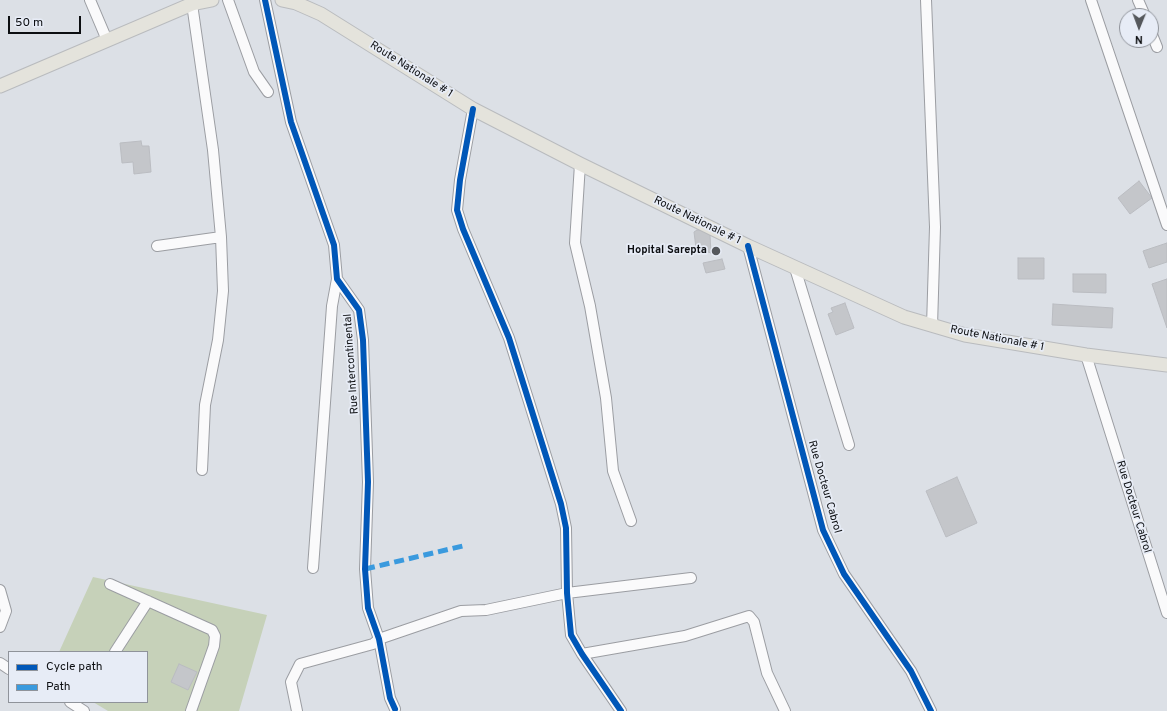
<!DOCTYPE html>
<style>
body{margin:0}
#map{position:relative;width:1167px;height:711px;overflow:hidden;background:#dce0e6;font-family:Overpass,sans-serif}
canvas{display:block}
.legend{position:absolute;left:8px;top:651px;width:140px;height:52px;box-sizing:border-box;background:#e7ecf6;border:1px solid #8f939a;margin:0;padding:5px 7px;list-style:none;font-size:12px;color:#0c0e11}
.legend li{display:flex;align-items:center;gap:8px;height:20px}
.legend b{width:20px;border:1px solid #8f939a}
.north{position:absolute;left:1119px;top:8px;width:40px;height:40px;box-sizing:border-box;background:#e7ecf6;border:1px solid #8f939a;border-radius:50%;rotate:181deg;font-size:11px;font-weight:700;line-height:16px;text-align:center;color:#0c0e11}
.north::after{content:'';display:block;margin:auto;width:14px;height:18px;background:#55585c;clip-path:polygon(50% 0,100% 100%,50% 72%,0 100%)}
.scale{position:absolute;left:8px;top:16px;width:73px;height:18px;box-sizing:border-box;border:2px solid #0c0e11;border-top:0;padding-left:5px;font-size:12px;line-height:14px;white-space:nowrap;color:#0c0e11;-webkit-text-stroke:3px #e7ecf6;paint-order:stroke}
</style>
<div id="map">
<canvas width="1167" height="711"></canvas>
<ul class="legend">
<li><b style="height:5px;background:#0057b8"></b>Cycle path</li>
<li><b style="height:5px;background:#3a9ade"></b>Path</li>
</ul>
<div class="north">N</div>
<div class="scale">50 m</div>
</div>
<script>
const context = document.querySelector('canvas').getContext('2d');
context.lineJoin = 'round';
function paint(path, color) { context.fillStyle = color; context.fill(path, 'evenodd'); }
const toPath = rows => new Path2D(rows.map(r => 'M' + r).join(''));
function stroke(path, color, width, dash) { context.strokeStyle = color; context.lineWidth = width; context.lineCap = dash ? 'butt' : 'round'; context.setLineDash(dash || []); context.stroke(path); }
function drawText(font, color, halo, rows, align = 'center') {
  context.font = font + ' Overpass,sans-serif'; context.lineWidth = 3.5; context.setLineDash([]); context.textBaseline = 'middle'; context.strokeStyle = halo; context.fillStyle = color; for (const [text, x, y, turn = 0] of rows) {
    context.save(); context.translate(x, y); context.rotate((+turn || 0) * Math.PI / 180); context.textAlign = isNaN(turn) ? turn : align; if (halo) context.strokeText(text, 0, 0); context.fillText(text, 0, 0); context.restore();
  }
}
paint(toPath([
 [93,577,267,615,239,711,108,711,93,702,147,702,147,652,59,652]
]), '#c6d1b9');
const building = toPath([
 [141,141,142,146,149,146,151,172,134,174,133,162,122,163,120,143,141,141],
 [1139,181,1152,198,1130,214,1118,198,1139,181],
 [697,230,701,230,710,235,711,253,696,248,694,232,697,230],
 [1167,243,1167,262,1149,268,1143,251,1167,243],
 [1018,258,1044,258,1044,279,1018,279,1018,258],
 [722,259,725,269,706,273,703,263,722,259],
 [1073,274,1106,274,1106,293,1073,292,1073,274],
 [1167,279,1167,328,1152,284,1167,279],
 [845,303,854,328,836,335,828,314,833,312,831,308,845,303],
 [1053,304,1113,308,1112,328,1052,325,1053,304],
 [957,477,977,523,946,537,926,491,957,477],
 [179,664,197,672,188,690,171,682,179,664]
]);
paint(building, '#c4c6ca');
stroke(building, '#babcc1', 1);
const minor = toPath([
 [90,0,107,40],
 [228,0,254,72,268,92],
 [265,0,291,122,334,245,337,279,359,310,363,340,368,482,365,569,368,608,379,639,390,698,395,709],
 [926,0,935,227,932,326],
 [1091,0,1167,225],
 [1138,0,1145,16],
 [192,4,213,150,221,237,223,291,218,340,205,405,202,470],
 [1151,32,1157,47],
 [473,109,460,180,457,210,463,229,509,338,561,504,566,528,567,593,571,635,582,654,621,711],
 [580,164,575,243,590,306,606,398,613,471,631,521],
 [157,246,221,237],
 [748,246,823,530,844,574,911,671,931,711],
 [795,268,849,445],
 [1086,355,1167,613],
 [313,568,332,306,337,279],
 [110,584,212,630,215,636,214,646,191,711],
 [0,590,6,611,0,627],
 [115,652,148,601],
 [582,654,685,636,749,616,754,622,767,673,785,711],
 [0,663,9,669],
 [70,702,84,711],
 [297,711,291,682,300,664,373,644,379,639,461,611,486,610,567,593,691,578]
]);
const major = toPath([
 [282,0,296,3,321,14,473,109,580,164,748,246,904,317,965,335,1086,355,1167,365],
 [0,86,192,4,212,0]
]);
stroke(minor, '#9b9da2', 12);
stroke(major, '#b9bbbe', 15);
stroke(minor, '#fafafb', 10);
stroke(major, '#e4e3dc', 13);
stroke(toPath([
 [365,569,467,545]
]), '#3a9ade', 5, [10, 5]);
stroke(toPath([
 [265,0,291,122,334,245,337,279,359,310,363,340,368,482,365,569,368,608,379,639,390,698,395,709],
 [473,109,460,180,457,210,463,229,509,338,561,504,566,528,567,593,571,635,582,654,621,711],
 [748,246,823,530,844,574,911,671,931,711]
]), '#0057b8', 6);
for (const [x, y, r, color] of [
 [716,251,5,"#55585c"]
]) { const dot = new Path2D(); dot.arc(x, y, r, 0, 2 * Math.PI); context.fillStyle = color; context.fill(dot); stroke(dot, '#e7ecf6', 1.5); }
drawText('11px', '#0c0e11', '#e7ecf6', [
 ["Route Nationale # 1",411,70,32],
 ["Route Nationale # 1",697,221,26],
 ["Route Nationale # 1",997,339,11],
 ["Rue Intercontinental",352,364,-94],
 ["Rue Docteur Cabrol",824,487,74],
 ["Rue Docteur Cabrol",1133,507,73]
]);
drawText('bold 11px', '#0c0e11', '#e7ecf6', [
 ["Hopital Sarepta",707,251]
], 'right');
</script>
